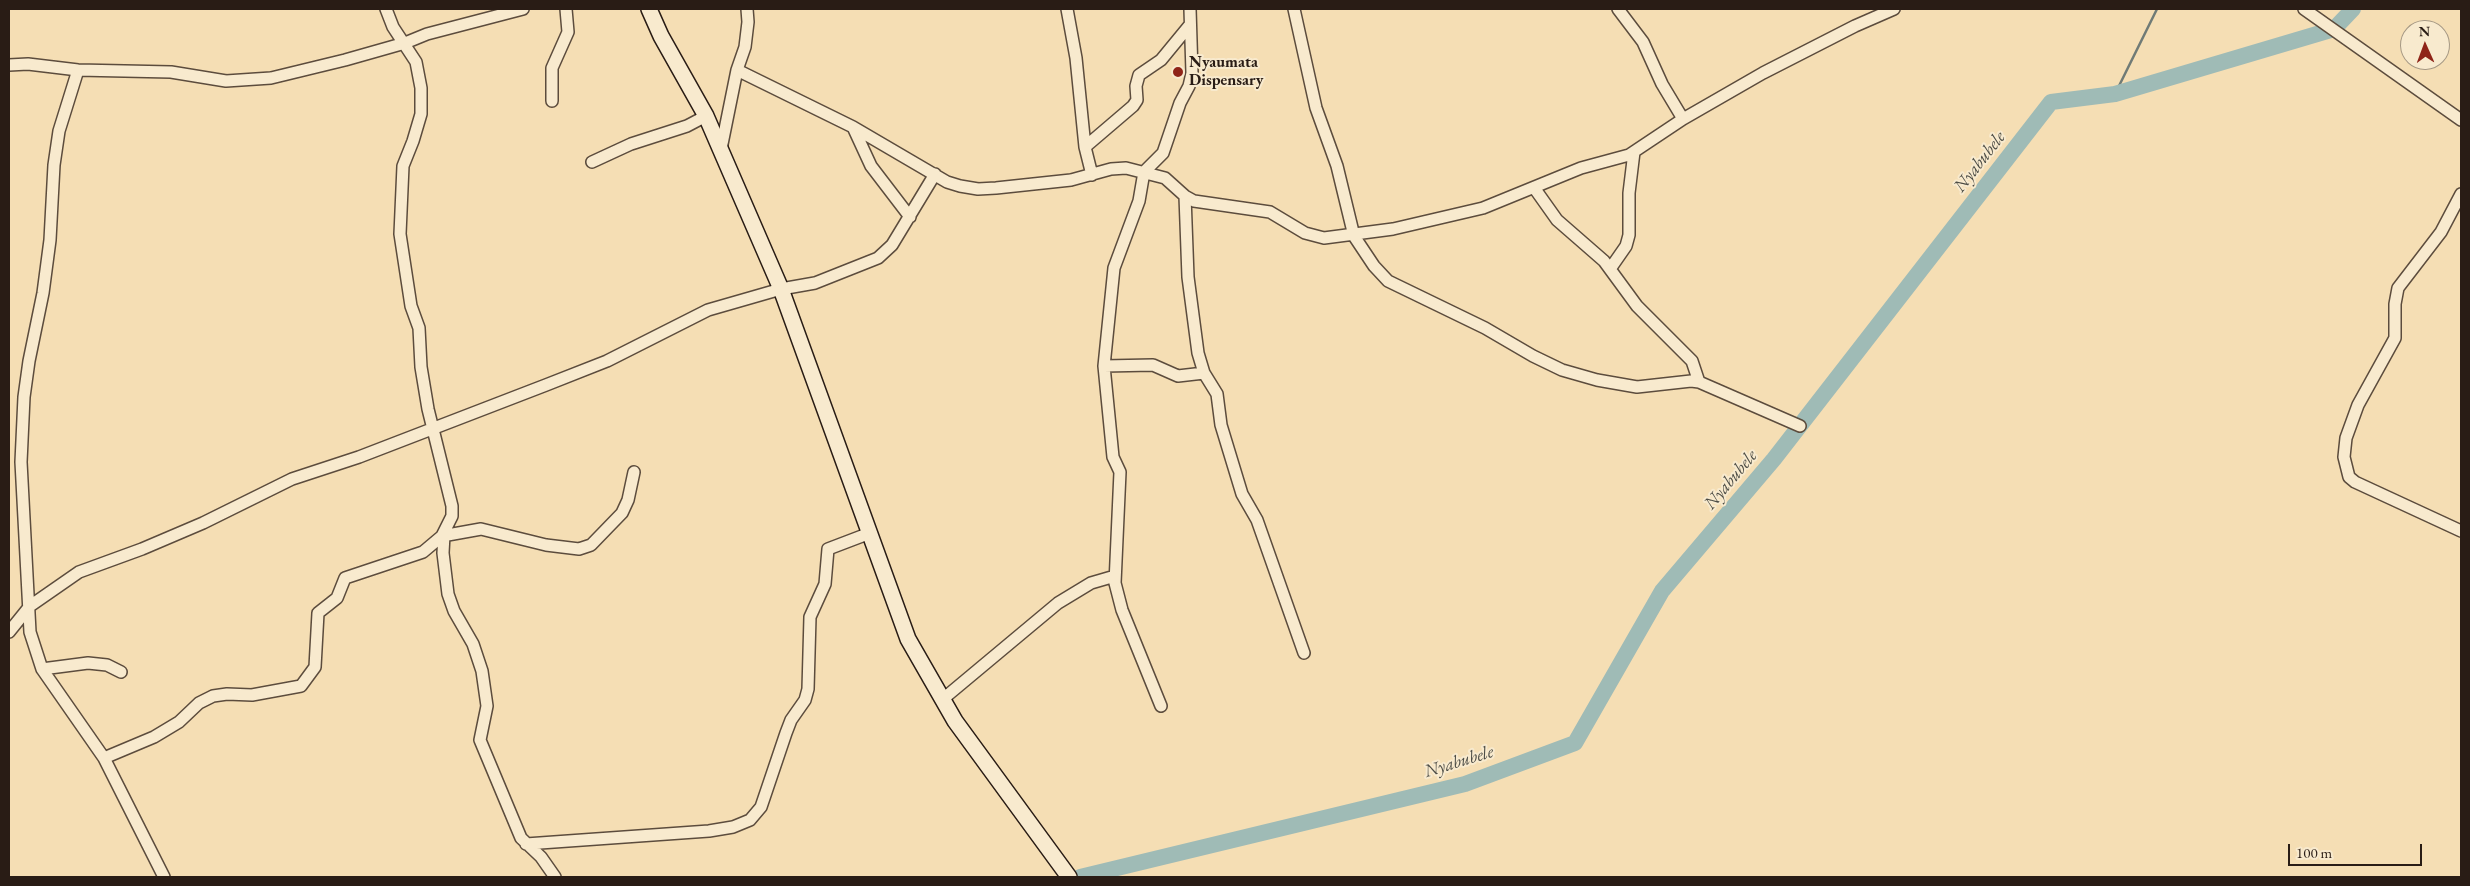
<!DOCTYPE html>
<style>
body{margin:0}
#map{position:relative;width:2470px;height:886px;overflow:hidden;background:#f5deb4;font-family:"EB Garamond",serif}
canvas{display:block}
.frame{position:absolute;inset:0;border:10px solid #291c15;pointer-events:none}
.north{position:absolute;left:2400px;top:20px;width:50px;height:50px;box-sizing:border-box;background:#f8eace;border:1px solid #a59884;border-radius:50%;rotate:358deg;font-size:14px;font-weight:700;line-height:20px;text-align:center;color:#291c15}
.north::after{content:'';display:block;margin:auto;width:18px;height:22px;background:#8f2418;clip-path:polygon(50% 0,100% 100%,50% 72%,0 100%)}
.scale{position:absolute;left:2288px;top:844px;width:134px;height:22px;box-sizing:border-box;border:2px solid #291c15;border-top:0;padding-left:6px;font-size:15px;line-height:18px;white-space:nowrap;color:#291c15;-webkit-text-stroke:4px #f8eace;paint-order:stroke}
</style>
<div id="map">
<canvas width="2470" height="886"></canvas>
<div class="frame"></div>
<div class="north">N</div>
<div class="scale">100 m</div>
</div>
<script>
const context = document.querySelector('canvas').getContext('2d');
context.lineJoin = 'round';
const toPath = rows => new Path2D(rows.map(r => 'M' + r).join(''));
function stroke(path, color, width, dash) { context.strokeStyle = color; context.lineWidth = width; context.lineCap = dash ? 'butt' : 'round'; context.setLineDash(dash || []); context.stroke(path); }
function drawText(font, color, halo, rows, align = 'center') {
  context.font = font + ' "EB Garamond",serif'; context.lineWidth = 4; context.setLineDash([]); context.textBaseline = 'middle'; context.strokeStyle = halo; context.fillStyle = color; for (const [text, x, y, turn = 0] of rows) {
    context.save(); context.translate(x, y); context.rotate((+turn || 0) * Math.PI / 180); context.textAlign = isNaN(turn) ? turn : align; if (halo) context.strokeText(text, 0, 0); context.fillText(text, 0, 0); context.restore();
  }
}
stroke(toPath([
 [2115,94,2157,9]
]), '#707b76', 2.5);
stroke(toPath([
 [1080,877,1465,784,1575,743,1662,591,1774,459,2051,102,2115,94,2334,29,2353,9]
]), '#9fbbb6', 16);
const street = toPath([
 [1067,9,1076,58,1085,147,1092,175],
 [1294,9,1316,108,1337,166,1354,236,1374,266,1388,281,1485,328,1533,356,1562,370,1597,380,1637,387,1691,381,1699,382,1800,426],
 [1618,9,1643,42,1662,84,1683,119],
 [2304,9,2461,120],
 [9,65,28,64,78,70,171,72,226,81,271,78,345,60,405,43,427,34,523,9],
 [78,70,59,131,54,165,50,240,43,293,29,361,24,397,21,462,30,632,42,669,104,758,164,877],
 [737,70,853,127,947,182,960,186,978,189,996,188,1071,180,1111,169,1126,168,1165,178,1185,196,1194,201,1270,212,1305,233,1324,238,1393,229,1483,208,1581,168,1629,155,1683,119,1763,73,1855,26,1894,9],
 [552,101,552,68,568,32,566,9],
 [853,127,871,166,910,217],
 [1085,147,1133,106,1137,100,1136,86,1139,75,1161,60,1189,26],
 [721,149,737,70,745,47,748,22,747,9],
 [592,162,631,144,687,126,706,116],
 [1535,189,1557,220,1604,261,1637,306,1692,361,1699,382],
 [2461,194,2441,232,2398,288,2395,304,2395,338,2358,405,2346,438,2344,457,2349,477,2355,482,2461,531],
 [1185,196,1188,277,1198,353,1204,373,1217,394,1221,425,1242,494,1257,520,1304,653],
 [1610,269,1626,246,1629,235,1629,193,1634,152],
 [1104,366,1153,365,1178,376,1204,373],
 [444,535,443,553,448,594,454,611,473,644,482,671,487,706,480,740,521,838,541,857,555,877],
 [442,536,481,529,546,545,579,549,591,545,622,513,628,500,634,472],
 [9,632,30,606,79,572,142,549,203,523,292,479,359,457,546,385,607,361,708,310,781,289,815,283,878,258,892,245,935,174],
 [42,669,88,663,107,665,121,672],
 [943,699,1058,603,1091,583,1115,576],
 [1161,706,1122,610,1115,583,1120,472,1113,457,1104,366,1114,268,1139,201,1144,172,1163,153,1180,103,1189,86,1192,73,1190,9],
 [104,758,154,737,179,722,199,703,213,696,227,694,252,695,301,686,315,667,318,613,337,598,345,578,423,552,442,536,452,516,452,506,428,409,421,367,419,328,411,306,400,234,403,166,413,141,421,114,421,88,416,62,393,27,386,9],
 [526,844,709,831,733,827,750,820,761,807,786,733,791,720,805,700,808,689,810,617,825,584,828,549,870,533]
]);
const secondary = toPath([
 [649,9,661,36,706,116,781,289,908,639,955,721,1069,877]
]);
stroke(street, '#5c4c3d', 14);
stroke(secondary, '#291c15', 18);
stroke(street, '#f8eace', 11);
stroke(secondary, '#f8eace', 15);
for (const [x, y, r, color] of [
 [1178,72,6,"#8f2418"]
]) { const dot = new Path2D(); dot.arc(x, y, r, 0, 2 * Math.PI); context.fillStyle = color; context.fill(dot); stroke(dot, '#f8eace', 2); }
drawText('bold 16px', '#291c15', '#f8eace', [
 ["Nyaumata",1189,63],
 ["Dispensary",1189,81]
], 'left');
drawText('italic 18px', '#4c4c45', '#f8eace', [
 ["Nyabubele",1980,162,-52],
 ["Nyabubele",1731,480,-50],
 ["Nyabubele",1459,762,-17]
]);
</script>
